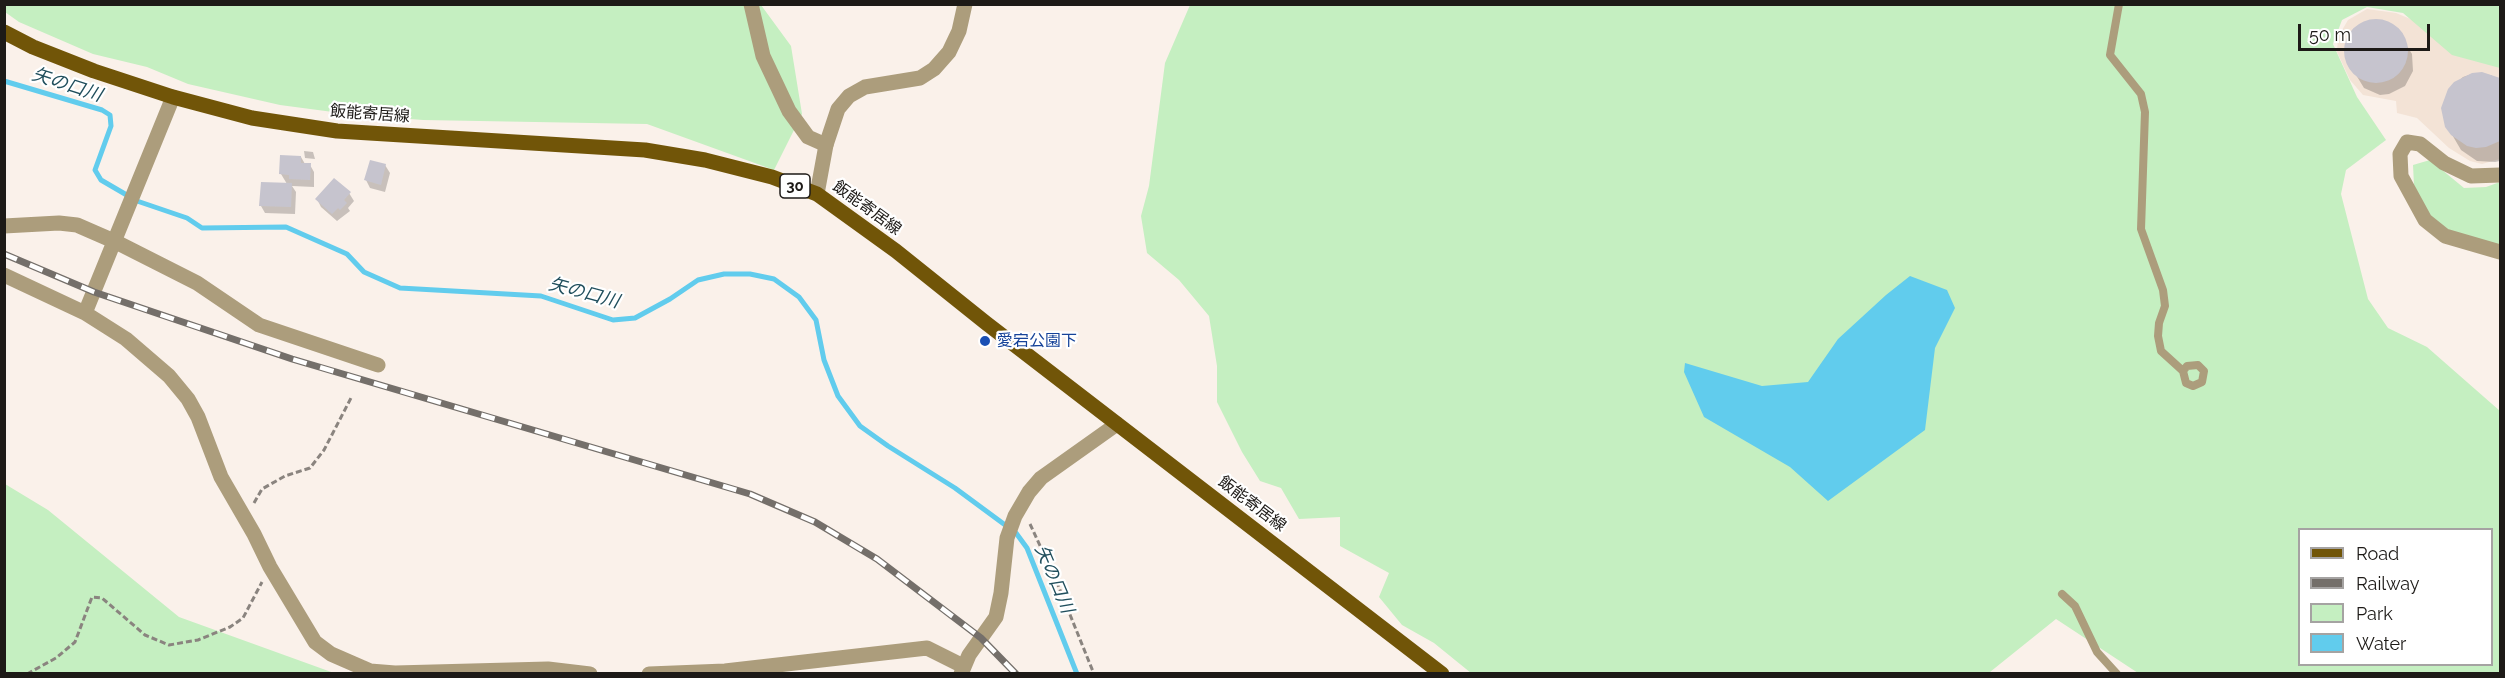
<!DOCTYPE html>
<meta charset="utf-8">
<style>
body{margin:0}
#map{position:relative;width:2505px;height:678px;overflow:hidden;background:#faf1ea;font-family:Raleway,sans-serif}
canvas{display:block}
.frame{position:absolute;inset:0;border:6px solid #1d1a17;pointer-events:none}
.legend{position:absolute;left:2298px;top:528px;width:195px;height:138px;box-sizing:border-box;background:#fff;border:2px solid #a5a3a2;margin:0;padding:8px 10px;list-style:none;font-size:18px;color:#1d1a17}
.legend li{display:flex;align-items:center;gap:12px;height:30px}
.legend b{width:30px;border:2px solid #a5a3a2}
.scale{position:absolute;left:2298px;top:24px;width:132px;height:27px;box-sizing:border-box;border:3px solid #1d1a17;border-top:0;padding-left:8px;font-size:18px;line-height:21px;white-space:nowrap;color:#1d1a17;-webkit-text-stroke:4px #fff;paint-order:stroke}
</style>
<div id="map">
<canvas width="2505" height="678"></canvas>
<div class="frame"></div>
<ul class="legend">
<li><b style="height:8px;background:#715508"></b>Road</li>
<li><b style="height:8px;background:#746f6a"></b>Railway</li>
<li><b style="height:16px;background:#c5efc1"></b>Park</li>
<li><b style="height:16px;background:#61cced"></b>Water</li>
</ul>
<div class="scale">50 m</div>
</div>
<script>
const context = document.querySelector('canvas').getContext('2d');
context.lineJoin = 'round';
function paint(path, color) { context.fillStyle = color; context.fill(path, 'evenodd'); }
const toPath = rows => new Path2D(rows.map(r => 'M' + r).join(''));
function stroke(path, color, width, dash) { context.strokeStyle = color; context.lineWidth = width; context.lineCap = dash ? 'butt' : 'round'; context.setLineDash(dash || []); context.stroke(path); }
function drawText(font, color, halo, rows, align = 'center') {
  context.font = font + ' Raleway,"Noto Sans JP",sans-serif'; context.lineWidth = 4.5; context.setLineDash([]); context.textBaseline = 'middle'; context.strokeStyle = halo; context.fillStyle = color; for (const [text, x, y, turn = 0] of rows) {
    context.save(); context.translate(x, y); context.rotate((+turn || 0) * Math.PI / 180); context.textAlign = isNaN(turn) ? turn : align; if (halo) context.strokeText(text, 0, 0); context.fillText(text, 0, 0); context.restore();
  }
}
paint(toPath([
 [2367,9,2396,13,2425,25,2500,68,2500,159,2482,164,2470,161,2449,148,2417,118,2397,113,2396,101,2363,95,2350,80,2337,52,2338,37,2348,20]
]), '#f3e3d6');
paint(toPath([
 [5,4,761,5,791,46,802,114,774,170,647,124,423,120,348,114,280,105,188,84,147,67,93,54,19,22,5,12],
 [1190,5,2500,5,2500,68,2452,55,2403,13,2367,7,2342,20,2333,44,2357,97,2386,140,2346,170,2341,194,2368,299,2388,328,2427,347,2500,411,2500,673,2138,673,2056,619,1990,672,1991,673,1471,673,1434,643,1402,625,1379,597,1389,573,1340,546,1340,517,1299,519,1281,488,1260,481,1242,452,1217,402,1217,366,1209,316,1179,280,1147,253,1141,216,1149,186,1165,63],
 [2300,530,2492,530,2492,664,2300,664],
 [2430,160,2464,188,2486,187,2500,182,2500,246,2453,233,2429,216,2414,185,2413,165],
 [5,484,48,510,179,617,334,673,5,673]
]), '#c5efc1');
paint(toPath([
 [1910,276,1947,290,1955,308,1935,348,1925,430,1828,501,1790,467,1704,417,1684,372,1685,363,1762,386,1808,382,1838,339,1886,295]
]), '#61cced');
paint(toPath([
 [2371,21,2388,23,2395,27,2412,54,2413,71,2405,86,2389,94,2380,95,2364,88,2347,60,2347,42,2350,35,2363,23],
 [2472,74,2491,75,2500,82,2500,161,2495,162,2477,161,2461,150,2447,126,2449,90,2463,77],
 [304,151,313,152,315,159,305,158],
 [301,157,305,164,310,165,314,172,314,187,292,186,296,192,295,214,265,213,261,206,287,184,281,174],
 [385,165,390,173,385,192,370,188,366,180],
 [349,193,354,201,348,208,350,211,337,221,321,207,317,199]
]), '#0003');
stroke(toPath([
 [4,81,102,110,110,115,111,126,95,170,101,180,137,201,187,218,202,228,286,227,347,254,364,272,400,288,541,296,613,320,635,318,670,299,698,280,724,274,750,274,774,279,799,297,816,320,824,360,838,396,860,426,888,446,955,488,1016,533,1027,548,1077,674]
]), '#61cced', 5);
paint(toPath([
 '2344 51a32 32 0 1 1 64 0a32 32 0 1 1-64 0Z',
 [2482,72,2500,78,2500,141,2486,147,2476,148,2467,146,2451,135,2445,127,2441,108,2448,89,2454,82,2472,73],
 [280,155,301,156,301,163,311,163,310,180,289,179,289,175,279,174],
 [370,160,386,164,381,185,364,180],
 [334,178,351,192,344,200,347,203,340,210,338,208,332,214,315,199],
 [261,182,292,183,291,207,259,206]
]), '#c6c4ce');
stroke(toPath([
 [254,503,262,489,285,476,310,468,324,450,351,398],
 [1030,524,1056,580,1094,674],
 [27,674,56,658,75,642,92,597,102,598,145,635,169,645,198,640,230,627,243,618,262,582]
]), '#8a847f', 3, [6, 3]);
stroke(toPath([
 [2119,4,2110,55,2141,94,2145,112,2141,229,2163,290,2165,306,2159,323,2158,336,2161,351,2183,371,2186,383,2193,386,2202,382,2204,371,2198,365,2187,366,2183,371],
 [2062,594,2075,606,2097,652,2117,674]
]), '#ac9d7c', 8);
stroke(toPath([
 [751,4,763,56,789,111,808,137,826,145],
 [2500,175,2471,176,2444,163,2420,144,2407,142,2400,154,2401,176,2425,220,2445,236,2500,252],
 [4,226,59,223,77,225,116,242,197,283,259,325,378,365],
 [4,275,85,313,126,339,169,376,188,399,198,417,221,477,254,534,270,567,315,642,331,654,370,671,395,673,548,669,590,674],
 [85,313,173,97],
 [649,674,725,671,927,648,963,666],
 [961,674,969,655,996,617,1001,593,1007,538,1015,516,1029,492,1041,478,1117,424]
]), '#ac9d7c', 15);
stroke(toPath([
 [817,194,826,145,838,109,849,96,865,87,920,78,934,69,949,52,959,31,965,4]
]), '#ac9d7c', 15);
stroke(toPath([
 [4,32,33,47,94,71,173,97,252,118,337,131,645,150,705,160,772,177,817,194,896,251,986,323,1442,674]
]), '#715508', 15);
const rail = toPath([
 [4,254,94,292,292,359,750,494,815,522,877,559,981,638,1016,674]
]);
stroke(rail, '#746f6a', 7);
stroke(rail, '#fff', 4.5, [14]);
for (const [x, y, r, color] of [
 [985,341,6,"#1a4fb4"]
]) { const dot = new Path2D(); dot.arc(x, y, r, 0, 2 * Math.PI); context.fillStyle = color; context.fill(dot); stroke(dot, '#fff', 2); }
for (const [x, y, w] of [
 [795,186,30]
]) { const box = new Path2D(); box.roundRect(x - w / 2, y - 12, w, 24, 4.5); context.fillStyle = '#fff'; context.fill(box); stroke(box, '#1d1a17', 1.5); }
drawText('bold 15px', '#1d1a17', null, [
 ["30",795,186]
]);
drawText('16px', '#1d1a17', '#fff', [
 ["飯能寄居線",370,114,4],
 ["飯能寄居線",867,208,36],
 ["飯能寄居線",1252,504,37]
]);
drawText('16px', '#164399', '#fff', [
 ["愛宕公園下",997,341]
], 'left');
drawText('italic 18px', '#214f5d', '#fff', [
 ["矢の口川",67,85,18],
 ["矢の口川",584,293,15],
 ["矢の口川",1054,579,67]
]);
</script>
